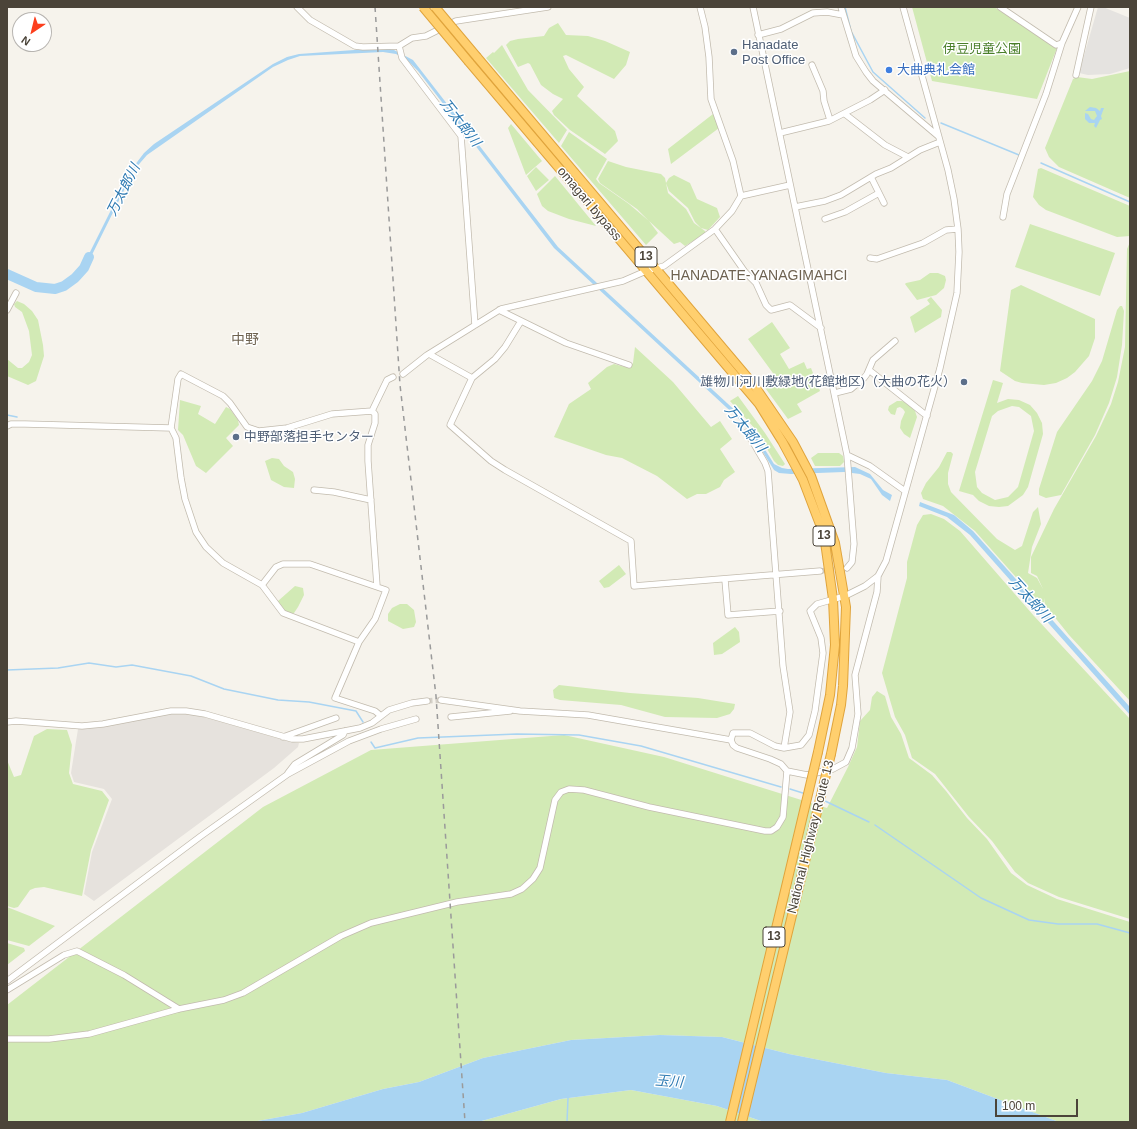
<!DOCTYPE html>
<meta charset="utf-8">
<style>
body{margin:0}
#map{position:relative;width:1137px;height:1129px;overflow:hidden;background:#f6f3ec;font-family:Arial,sans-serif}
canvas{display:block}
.frame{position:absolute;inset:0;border:8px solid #4b4439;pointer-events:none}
.north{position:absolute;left:12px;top:12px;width:40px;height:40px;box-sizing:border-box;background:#fff;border:1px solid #b7b4b0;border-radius:50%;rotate:215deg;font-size:11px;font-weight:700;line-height:16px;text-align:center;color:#4b4439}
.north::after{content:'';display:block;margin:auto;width:14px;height:18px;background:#fc3f1d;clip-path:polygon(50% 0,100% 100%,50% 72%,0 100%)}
.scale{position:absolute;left:995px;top:1099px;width:83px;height:18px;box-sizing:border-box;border:2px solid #4b4439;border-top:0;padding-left:5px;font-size:12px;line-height:14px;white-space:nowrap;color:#4b4439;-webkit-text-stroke:3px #fff;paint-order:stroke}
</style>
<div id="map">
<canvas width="1137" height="1129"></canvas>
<div class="frame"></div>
<div class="north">N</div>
<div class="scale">100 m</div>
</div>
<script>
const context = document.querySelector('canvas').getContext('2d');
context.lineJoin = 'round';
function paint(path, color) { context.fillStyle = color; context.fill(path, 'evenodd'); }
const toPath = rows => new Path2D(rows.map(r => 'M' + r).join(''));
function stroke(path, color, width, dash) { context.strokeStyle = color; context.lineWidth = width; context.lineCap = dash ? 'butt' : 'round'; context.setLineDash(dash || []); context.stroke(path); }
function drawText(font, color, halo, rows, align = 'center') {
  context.font = font + ' Arial,"Noto Sans JP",sans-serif'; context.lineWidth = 3; context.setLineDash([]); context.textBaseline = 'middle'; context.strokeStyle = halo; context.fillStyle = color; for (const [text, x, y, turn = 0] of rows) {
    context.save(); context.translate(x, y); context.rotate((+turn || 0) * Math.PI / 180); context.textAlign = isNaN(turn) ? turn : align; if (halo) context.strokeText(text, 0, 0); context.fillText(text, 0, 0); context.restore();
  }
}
paint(toPath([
 [169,713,185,713,207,718,287,741,299,743,298,747,274,768,94,901,84,894,92,852,112,799,104,789,74,782,71,773,78,729,102,727]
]), '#e6e2dd');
paint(toPath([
 [912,7,994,7,1057,48,1037,99,932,81],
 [558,23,566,35,588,36,605,41,630,52,626,65,614,79,566,55,563,56,569,69,584,87,577,96,615,131,618,141,605,154,570,130,554,115,552,111,563,99,553,94,541,85,530,64,528,63,518,67,506,45,510,41,518,39,544,36,549,28],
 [502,45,528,90,567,130,559,143,486,58,493,52,494,53],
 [1130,71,1130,198,1059,167,1049,157,1045,148,1073,79,1077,77,1092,79],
 [713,114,715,115,719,128,671,164,668,149],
 [511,124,542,161,526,175,508,128],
 [569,132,607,159,596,179,599,183,629,204,649,221,637,209,600,183,598,179,608,161,626,167,661,174,665,178,668,193,686,209,694,223,705,231,706,233,685,246,680,242,674,244,649,221,658,233,646,245,561,146],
 [536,167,549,180,536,191,527,176],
 [1041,168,1130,206,1130,236,1117,237,1046,210,1039,205,1033,197,1038,169],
 [674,175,690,183,697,199,717,208,720,217,708,230,701,228,695,222,688,208,669,191,666,183,669,178],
 [555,176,596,226,569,219,548,211,542,206,537,194],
 [1030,224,1115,253,1100,296,1015,267],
 [1130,242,1130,701,1069,635,1045,605,1044,598,1044,602,1042,604,1038,602,975,531,943,506,923,499,921,493,926,483,939,467,947,452,951,452,953,454,948,473,948,484,951,492,997,539,1015,550,1022,546,1033,512,1038,507,1041,524,1032,547,1028,573,1037,578,1043,589,1037,576,1031,573,1031,557,1054,509,1096,436,1111,404,1118,382,1125,347,1127,249],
 [930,273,938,273,945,276,946,280,944,288,936,295,917,300,905,284,906,283,920,280],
 [1021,285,1095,319,1095,338,1089,356,1075,372,1067,378,1056,383,1044,385,1022,383,1015,381,1000,371,1011,290],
 [931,297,942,310,941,317,915,333,910,317,930,304,927,300],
 [17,301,24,304,32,311,38,320,43,345,44,356,36,381,28,385,7,376,7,359,18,368,22,368,29,362,32,355,29,331,22,312,15,307,14,304],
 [1120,306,1122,306,1124,311,1122,345,1117,377,1109,403,1095,435,1061,495,1046,498,1039,495,1039,489,1057,432,1092,381,1102,361,1117,310],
 [772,322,790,348,780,354,789,369,804,362,807,369,811,368,820,391,797,404,802,412,788,419,763,385,778,380,748,339],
 [635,347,673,382,711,427,720,421,732,439,720,449,735,472,724,480,720,487,706,494,697,494,687,499,657,476,622,458,606,455,554,437,569,404,591,389,588,383,607,367,614,364,629,368,633,363],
 [993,380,1003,383,997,403,1008,399,1019,400,1030,405,1037,413,1042,423,1043,434,1028,487,1023,495,1008,506,999,507,989,506,979,501,973,495,959,491],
 [1012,406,1019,407,1031,416,1034,431,1018,487,1008,497,995,500,982,493,977,487,975,472,992,416,998,411],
 [738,396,765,433,785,464,783,466,778,465,774,461,757,431,730,401],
 [180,400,201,406,198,414,215,424,226,407,230,409,238,420,239,425,226,438,233,446,206,473,196,466,183,435,178,430],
 [897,401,902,401,910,405,915,411,917,417,910,438,904,434,900,428,901,421,905,412,903,409,900,407,897,408,895,415,891,414,888,410,889,406],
 [818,453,839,453,843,456,844,462,840,466,815,466,811,458],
 [272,458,279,459,284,466,293,472,295,479,294,488,284,487,271,480,265,461],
 [931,514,944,519,960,531,1034,616,1130,719,1130,919,1059,897,1028,883,1015,872,992,841,969,817,935,774,912,758,905,735,895,717,882,673,907,578,907,562,917,525,923,515],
 [619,565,626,574,609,587,604,588,599,581],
 [295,586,303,588,304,595,298,607,294,613,291,614,278,607,278,601],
 [400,604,407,604,414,610,416,622,414,627,403,629,388,621,388,614,392,608],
 [735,627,739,632,740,642,722,654,714,655,713,643],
 [559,685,630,693,698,698,735,704,734,709,730,714,717,718,665,717,621,705,560,700,554,698,553,690],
 [877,691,885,696,891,717,901,734,909,758,932,775,946,791,967,818,987,839,1011,873,1027,885,1057,899,1130,922,1130,1122,1059,1122,947,1080,886,1073,789,1054,722,1037,660,1035,571,1040,483,1058,419,1082,383,1089,302,1113,252,1122,7,1122,7,1005,263,807,371,750,564,735,664,757,827,808,848,767,857,747,860,721,870,710,872,697],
 [47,729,67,730,72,745,69,773,73,784,102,791,109,800,91,850,82,896,44,887,35,888,30,890,18,907,14,908,7,906,7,760,14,777,21,775,34,736],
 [7,907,55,926,29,946,7,940],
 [7,943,24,948,25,951,7,965],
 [631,1090,717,1106,764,1122,478,1122,561,1099]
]), '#d2eab5');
paint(toPath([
 [1098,7,1103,7,1130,18,1130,68,1110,74,1088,75,1079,73]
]), '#e5e3e0');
paint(toPath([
 [382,48,394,50,413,60,558,247,740,415,752,429,774,464,782,468,788,469,855,467,870,474,883,490,892,495,890,501,882,495,871,479,860,474,844,472,791,474,779,473,774,470,754,438,740,420,554,248,418,71,407,60,396,54,383,52,300,56,288,60,273,67,147,155,134,170,85,269,82,268,131,170,144,153,154,144,273,64,287,57,299,54],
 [1090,107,1096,108,1100,111,1101,108,1104,108,1101,116,1102,119,1100,120,1096,128,1094,126,1095,123,1089,123,1085,119,1085,113,1088,114,1091,119,1094,120,1097,116,1095,111,1085,111],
 [920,502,954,515,973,531,1129,706,1130,715,970,535,947,517,919,506],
 [660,1035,722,1037,789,1054,886,1073,947,1080,1059,1122,764,1122,717,1106,631,1090,561,1099,478,1122,252,1122,302,1113,383,1089,419,1082,483,1058,571,1040]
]), '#a9d4f2');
stroke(toPath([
 [845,7,851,31,873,72,925,118],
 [941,123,1019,155],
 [1041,163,1130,202],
 [7,415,17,417],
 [7,670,58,668,89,663,116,667,132,665,191,676,224,689,278,700,309,702,356,711,363,722],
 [371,742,375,748,418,738,517,734,579,735,641,746,781,787],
 [790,789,806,794],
 [823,800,869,822],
 [875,825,981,898,1029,920,1058,924,1097,924,1130,933],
 [567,1122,568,1098]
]), '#a9d4f2', 1.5);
stroke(toPath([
 [7,274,36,287,55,289,64,286,75,278,84,268,89,257]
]), '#a9d4f2', 10);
stroke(toPath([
 [820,571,847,568],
 [427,701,441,700]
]), '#d4d0c8', 5.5, [5.5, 3]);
const minor = toPath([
 [297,7,310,20,355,46,363,47,399,46],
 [753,7,847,455,870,466,905,491],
 [841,7,856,56,866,72,873,81,938,136],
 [1000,7,1056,45,1062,43,1078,7],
 [758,35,781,29,813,13,827,12,843,15],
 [812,65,823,91,824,101,830,120],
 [1076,75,1091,7],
 [845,114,885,145,908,157],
 [780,133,829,121,870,100,885,90],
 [871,177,884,203],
 [741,196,790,185],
 [795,207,825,201,841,195,876,174,891,168,920,150,940,142],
 [1003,217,1007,194,1046,94,1062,43],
 [825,219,845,212,879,193],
 [715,229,745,272,756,283,766,305,771,310,790,305,821,328],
 [870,258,877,259,923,243,946,230,958,229],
 [7,310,16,293],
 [499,310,566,343,629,365],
 [475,325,461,136,402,58,399,46,412,38,426,36,456,21,548,7],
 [429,354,472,378,495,359,505,347,521,321],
 [869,370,927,416],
 [403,374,427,355,501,309,623,281,646,271,664,266,715,229,732,211,741,196,733,161,711,99,709,57,705,27,700,7],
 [472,378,450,425,491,461,505,470,631,541,634,586,820,571],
 [835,393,851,389,864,378,867,374,873,360,895,341],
 [372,411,332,414,287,428,259,431,247,427,230,403,223,396,181,374,178,379,171,428,176,438,181,478,185,499,196,532,206,547,223,563,262,585,283,613,359,642,335,698,375,711,381,716],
 [372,411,375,414,375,423,368,445,368,461,377,586],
 [372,411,387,380,393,377],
 [7,426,11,424,25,424,171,428],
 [747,432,765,463,768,471,783,666,790,712,784,748],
 [314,490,334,492,371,500],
 [847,568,852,562,854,544,847,455],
 [725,580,728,615,780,611],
 [262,585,276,567,283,564,310,564,386,590,375,619,359,642],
 [441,700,520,711,588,715,731,740],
 [451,717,510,711],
 [7,722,16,721,82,726,103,724,171,711,186,711,205,714,292,739,303,739,360,728,372,723,389,710,412,703,427,701],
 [283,737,336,718],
 [787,771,807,775,833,769,846,762,852,748,858,714,855,675,877,592,878,576],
 [288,773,295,764,343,735,345,731],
 [7,981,201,836,288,774,349,741,381,729,416,719],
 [7,990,64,955,77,951,124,975,179,1009],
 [7,1039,49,1039,89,1034,179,1009,224,1000,243,993,341,936,371,923,457,902,511,894,522,889,533,879,540,868,555,800,561,792,569,789,584,790,649,807,765,831,771,831,777,827,783,817,787,771,781,764,770,759,737,748,733,745,731,740,733,733,750,733,775,746,784,748,801,745,809,735,815,711,823,653,821,638,810,611,817,604,845,596,865,586,878,576,886,561,940,368,957,293,959,252,958,229,954,199,948,170,903,7]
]);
const highway = toPath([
 [477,57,754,385,793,442,811,476,835,543,846,607,843,686,841,705,831,754],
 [469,62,759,404,782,441,803,480,824,535,833,599,835,645,830,695,818,752]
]);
stroke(minor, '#c2bbae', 7);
stroke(highway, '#e0a43c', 10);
stroke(minor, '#fff', 5.5);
stroke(highway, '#ffcf6e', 8);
stroke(toPath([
 [375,7,400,385,436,696,465,1122]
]), '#9a9a9a', 1.5, [5, 5]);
const highwayBridge = toPath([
 [423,7,469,62],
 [435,7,477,57],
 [730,1122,818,752],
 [742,1122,831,754]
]);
stroke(highwayBridge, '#e0a43c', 10, []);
stroke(highwayBridge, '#ffcf6e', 8);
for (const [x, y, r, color] of [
 [734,52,4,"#5c6f8a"],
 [889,70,4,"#3f7fe0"],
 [964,382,4,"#5c6f8a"],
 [236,437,4,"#5c6f8a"]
]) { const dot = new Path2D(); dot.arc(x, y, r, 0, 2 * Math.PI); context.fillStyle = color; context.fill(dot); stroke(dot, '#fff', 1.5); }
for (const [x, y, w] of [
 [646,257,22],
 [824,536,22],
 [774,937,22]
]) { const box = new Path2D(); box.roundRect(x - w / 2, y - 10, w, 20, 3); context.fillStyle = '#fff'; context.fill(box); stroke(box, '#4b4439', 1); }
drawText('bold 12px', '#4b4439', null, [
 ["13",646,257],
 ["13",824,536],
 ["13",774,937]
]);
drawText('13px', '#4e5e75', '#fff', [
 ["Hanadate",742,45],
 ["Post Office",742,60],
 ["雄物川河川敷緑地(花館地区)（大曲の花火）",956,382,"right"],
 ["中野部落担手センター",244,437]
], 'left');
drawText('13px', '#4a7f2a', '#fff', [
 ["伊豆児童公園",982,49]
]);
drawText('13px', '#366cbe', '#fff', [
 ["大曲典礼会館",897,70]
], 'left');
drawText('13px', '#4b4439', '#fff', [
 ["omagari bypass",589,204,50],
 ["National Highway Route 13",811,837,-76]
]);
drawText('italic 14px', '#2e7ab2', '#fff', [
 ["万太郎川",460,123,52],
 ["万太郎川",124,190,-63],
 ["万太郎川",745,429,51],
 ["万太郎川",1030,600,48],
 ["玉川",669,1082,4]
]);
drawText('14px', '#6e6250', '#fff', [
 ["HANADATE-YANAGIMAHCI",759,276],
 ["中野",245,340]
]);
</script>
